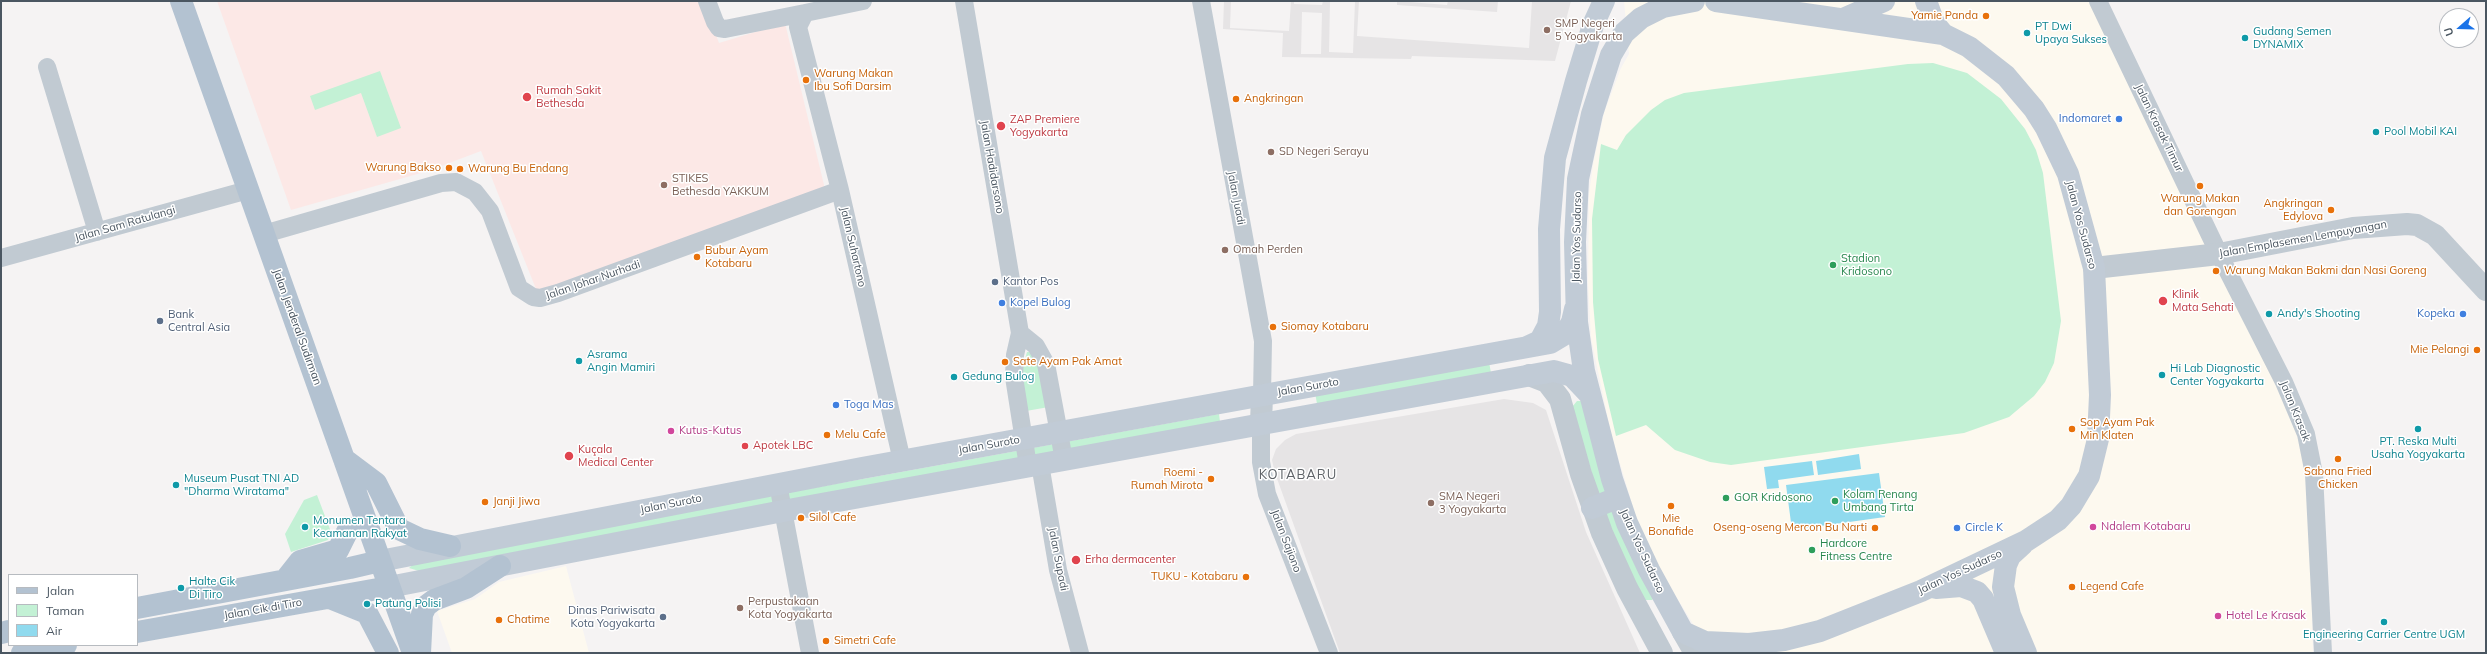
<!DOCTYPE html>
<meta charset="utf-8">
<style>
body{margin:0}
#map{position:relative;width:2487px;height:654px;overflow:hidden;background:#f5f3f3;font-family:Mulish,sans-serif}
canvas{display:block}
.frame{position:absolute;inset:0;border:2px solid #4a5661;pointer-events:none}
.legend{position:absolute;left:8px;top:574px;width:130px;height:72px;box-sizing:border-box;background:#fff;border:1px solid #b7bbc0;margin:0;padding:5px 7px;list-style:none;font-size:12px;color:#4a5661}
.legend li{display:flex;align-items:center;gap:8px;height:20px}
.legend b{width:20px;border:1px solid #b7bbc0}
.north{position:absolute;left:2439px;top:8px;width:40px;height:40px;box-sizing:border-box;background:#fff;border:1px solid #b7bbc0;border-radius:50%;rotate:250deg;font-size:11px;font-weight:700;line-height:16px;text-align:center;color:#4a5661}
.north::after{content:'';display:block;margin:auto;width:14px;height:18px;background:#1a73e8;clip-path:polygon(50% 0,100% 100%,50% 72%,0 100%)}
</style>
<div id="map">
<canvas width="2487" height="654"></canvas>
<div class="frame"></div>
<ul class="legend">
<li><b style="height:5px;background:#b3c2d1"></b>Jalan</li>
<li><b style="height:11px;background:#c3f1d5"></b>Taman</li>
<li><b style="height:11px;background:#90daee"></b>Air</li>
</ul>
<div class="north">U</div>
</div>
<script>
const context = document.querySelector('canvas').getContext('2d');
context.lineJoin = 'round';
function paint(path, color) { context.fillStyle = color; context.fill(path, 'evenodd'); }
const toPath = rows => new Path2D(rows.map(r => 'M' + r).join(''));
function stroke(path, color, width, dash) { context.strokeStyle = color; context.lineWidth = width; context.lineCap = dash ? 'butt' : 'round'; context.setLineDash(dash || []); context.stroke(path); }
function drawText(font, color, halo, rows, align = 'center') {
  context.font = font + ' Mulish,sans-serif'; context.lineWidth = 3; context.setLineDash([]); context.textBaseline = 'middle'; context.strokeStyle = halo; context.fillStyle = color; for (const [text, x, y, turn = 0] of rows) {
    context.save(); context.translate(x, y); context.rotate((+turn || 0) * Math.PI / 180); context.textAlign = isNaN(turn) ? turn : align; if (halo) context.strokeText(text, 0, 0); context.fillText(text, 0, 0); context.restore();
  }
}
paint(toPath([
 [1624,1,2092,1,2284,383,2309,477,2313,653,1711,653,1661,572,1638,524,1611,433,1591,338,1588,283,1589,194,1593,165,1604,113,1621,68,1629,54],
 [566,566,589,653,452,653,437,611,475,599,499,582]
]), '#fdf9ef');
paint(toPath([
 [1224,1,1231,1,1230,28,1289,31,1291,1,1294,1,1294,4,1322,5,1323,1,1330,1,1329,52,1353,53,1355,1,1359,1,1357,36,1529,48,1532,1,1571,1,1555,61,1412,56,1411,59,1282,57,1283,33,1223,29],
 [1302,12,1322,13,1321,54,1301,54],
 [1397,1,1447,5,1448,1,1498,1,1497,12,1397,5],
 [1504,399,1533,403,1546,410,1586,532,1640,653,1340,653,1275,473,1272,460,1276,449,1285,440,1296,434]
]), '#e6e4e5');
paint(toPath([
 [217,1,703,1,719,43,785,23,825,189,538,294,481,151,428,171,291,210]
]), '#fce8e6');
paint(toPath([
 [1933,63,1967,73,2001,99,2025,129,2036,150,2043,173,2061,321,2054,363,2045,382,2034,396,2009,417,1964,433,1731,465,1710,462,1675,450,1646,425,1616,436,1598,359,1593,302,1592,219,1601,144,1617,150,1626,135,1651,110,1665,100,1684,93,1908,64],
 [380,71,401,128,377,137,361,93,315,110,310,96],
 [1027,352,1030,352,1042,370,1049,407,1026,411,1023,383,1023,366],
 [1489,362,1491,373,1317,404,1315,392],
 [1577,401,1581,401,1608,492,1599,497,1572,407],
 [1219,414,1220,422,419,571,409,568,418,560],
 [317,495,331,532,328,540,291,552,285,534,304,500],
 [1612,508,1654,598,1652,600,1645,600,1622,557,1605,511]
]), '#c3f1d5');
paint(toPath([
 [1859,454,1861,469,1818,475,1816,461],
 [1812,461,1814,475,1778,480,1779,488,1767,489,1764,467],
 [1879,473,1885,517,1792,530,1786,485]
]), '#90daee');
stroke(toPath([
 [707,1,715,22,719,28,725,29,805,13],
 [863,1,805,13,798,27,840,190,902,461],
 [964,1,1020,333,1015,355,1014,377,1028,466],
 [1201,1,1263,341,1262,395],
 [2098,1,2219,254,2284,382,2306,434,2314,474,2323,653],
 [47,67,97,232],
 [264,234,441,183,456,182,475,192,490,211,519,288,533,297,540,298,558,293,840,190],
 [1,258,248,190],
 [1020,333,1036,346,1046,364,1064,460],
 [1261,424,1261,462,1267,494,1329,653],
 [1040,464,1058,570,1080,653],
 [778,484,810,653]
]), '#c1cad2', 18);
stroke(toPath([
 [2094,268,2219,254,2353,228,2407,224,2417,225,2435,235,2486,290],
 [1529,375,1547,382,1560,399,1581,474,1602,533,1627,588,1662,653],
 [1261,424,1262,395],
 [1683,632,1695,653]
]), '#c1cad2', 22);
stroke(toPath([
 [1694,1,1663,7,1641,18,1624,33,1611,55,1592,114,1578,179,1575,242,1577,322,1584,371,1612,479,1627,523,1649,570,1683,632,1705,642,1749,644,1784,640,1820,631,1921,591,2026,541,2058,520,2071,506,2089,476,2098,439,2100,395,2094,268,2068,174,2046,128,2034,109,2006,76,1969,47,1943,34,1716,1],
 [1926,1,1934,23,1943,34],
 [1843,19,1884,1],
 [1527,347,1540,341,1548,326,1550,312,1549,229,1555,158,1576,81,1593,25,1604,1],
 [1592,508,1617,498],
 [2022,545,2010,556,2006,565,2003,587,2010,615,2026,653],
 [380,561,862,468,1550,343,1565,334,1572,322,1575,309],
 [389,587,783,511,1554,371,1572,376,1590,395],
 [1936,588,1961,586,1977,592,1983,599,2006,653]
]), '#c1cbd6', 22);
stroke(toPath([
 [181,1,413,653],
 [344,459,376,483,399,529,420,539,450,546],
 [285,580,300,561,338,550,349,528],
 [330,598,367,613,388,653],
 [137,608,350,568,380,561],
 [137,632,389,587],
 [1,633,9,631],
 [22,653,66,645],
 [420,653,422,614,426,606,434,600,466,588,500,566]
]), '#b3c2d1', 22);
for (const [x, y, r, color] of [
 [1986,16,4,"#e8710a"],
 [1547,30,4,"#8d6e63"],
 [2027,33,4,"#0f9aa8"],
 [2245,38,4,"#0f9aa8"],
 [806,80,4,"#e8710a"],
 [527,97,5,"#e0444e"],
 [1236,99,4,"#e8710a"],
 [2119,119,4,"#3f7fe0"],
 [1001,126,5,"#e0444e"],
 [2376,132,4,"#0f9aa8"],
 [1271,152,4,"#8d6e63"],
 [449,168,4,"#e8710a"],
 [460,169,4,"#e8710a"],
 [664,185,4,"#8d6e63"],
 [2200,186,4,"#e8710a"],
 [2331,210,4,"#e8710a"],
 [1225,250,4,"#8d6e63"],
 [697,257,4,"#e8710a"],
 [1833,265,4,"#2e9e5b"],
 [2216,271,4,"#e8710a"],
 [995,282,4,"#5c6f8a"],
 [2163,301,5,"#e0444e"],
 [1002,303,4,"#3f7fe0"],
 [2269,314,4,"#0f9aa8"],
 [2463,314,4,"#3f7fe0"],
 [160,321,4,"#5c6f8a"],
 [1273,327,4,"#e8710a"],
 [2477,350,4,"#e8710a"],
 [579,361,4,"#0f9aa8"],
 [1005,362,4,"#e8710a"],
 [2162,375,4,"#0f9aa8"],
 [954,377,4,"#0f9aa8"],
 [836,405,4,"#3f7fe0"],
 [2072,429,4,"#e8710a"],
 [2418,429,4,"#0f9aa8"],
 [671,431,4,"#d1479c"],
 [827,435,4,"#e8710a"],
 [745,446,4,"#e0444e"],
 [569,456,5,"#e0444e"],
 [2338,459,4,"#e8710a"],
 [1211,479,4,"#e8710a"],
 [176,485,4,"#0f9aa8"],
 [1726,498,4,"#2e9e5b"],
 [1835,501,4,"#2e9e5b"],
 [485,502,4,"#e8710a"],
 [1431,503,4,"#8d6e63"],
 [1671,506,4,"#e8710a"],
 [801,518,4,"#e8710a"],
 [305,527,4,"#0f9aa8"],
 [2093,527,4,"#d1479c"],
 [1875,528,4,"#e8710a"],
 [1957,528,4,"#3f7fe0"],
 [1812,550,4,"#2e9e5b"],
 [1076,560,5,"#e0444e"],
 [1246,577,4,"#e8710a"],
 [2072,587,4,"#e8710a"],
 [181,588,4,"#0f9aa8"],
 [367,604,4,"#0f9aa8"],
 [740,608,4,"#8d6e63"],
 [2218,616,4,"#d1479c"],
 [663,617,4,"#5c6f8a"],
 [499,620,4,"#e8710a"],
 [2384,622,4,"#0f9aa8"],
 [826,641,4,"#e8710a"]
]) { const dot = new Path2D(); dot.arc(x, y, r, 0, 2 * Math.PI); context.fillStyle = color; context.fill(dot); stroke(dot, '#fff', 1.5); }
drawText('11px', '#c56008', '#fff', [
 ["Yamie Panda",1978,16,"right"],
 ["Warung Makan",814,74],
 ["Ibu Sofi Darsim",814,87],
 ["Angkringan",1244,99],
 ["Warung Bakso",441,168,"right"],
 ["Warung Bu Endang",468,169],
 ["Warung Makan",2200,199,"center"],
 ["dan Gorengan",2200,212,"center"],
 ["Angkringan",2323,204,"right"],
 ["Edylova",2323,217,"right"],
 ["Bubur Ayam",705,251],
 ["Kotabaru",705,264],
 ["Warung Makan Bakmi dan Nasi Goreng",2224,271],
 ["Siomay Kotabaru",1281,327],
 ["Mie Pelangi",2469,350,"right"],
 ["Sate Ayam Pak Amat",1013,362],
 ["Sop Ayam Pak",2080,423],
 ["Min Klaten",2080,436],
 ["Melu Cafe",835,435],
 ["Sabana Fried",2338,472,"center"],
 ["Chicken",2338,485,"center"],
 ["Roemi -",1203,473,"right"],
 ["Rumah Mirota",1203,486,"right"],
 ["Janji Jiwa",493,502],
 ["Silol Cafe",809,518],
 ["Mie",1671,519,"center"],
 ["Bonafide",1671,532,"center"],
 ["Oseng-oseng Mercon Bu Narti",1867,528,"right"],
 ["TUKU - Kotabaru",1238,577,"right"],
 ["Legend Cafe",2080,587],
 ["Chatime",507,620],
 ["Simetri Cafe",834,641]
], 'left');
drawText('11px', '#785e54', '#fff', [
 ["SMP Negeri",1555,24],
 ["5 Yogyakarta",1555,37],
 ["SD Negeri Serayu",1279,152],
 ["STIKES",672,179],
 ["Bethesda YAKKUM",672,192],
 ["Omah Perden",1233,250],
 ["SMA Negeri",1439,497],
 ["3 Yogyakarta",1439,510],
 ["Perpustakaan",748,602],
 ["Kota Yogyakarta",748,615]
], 'left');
drawText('11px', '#0d838f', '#fff', [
 ["PT Dwi",2035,27],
 ["Upaya Sukses",2035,40],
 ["Gudang Semen",2253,32],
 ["DYNAMIX",2253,45],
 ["Pool Mobil KAI",2384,132],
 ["Andy's Shooting",2277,314],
 ["Asrama",587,355],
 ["Angin Mamiri",587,368],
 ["Hi Lab Diagnostic",2170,369],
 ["Center Yogyakarta",2170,382],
 ["Gedung Bulog",962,377],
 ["PT. Reska Multi",2418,442,"center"],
 ["Usaha Yogyakarta",2418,455,"center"],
 ["Museum Pusat TNI AD",184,479],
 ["\"Dharma Wiratama\"",184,492],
 ["Monumen Tentara",313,521],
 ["Keamanan Rakyat",313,534],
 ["Halte Cik",189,582],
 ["Di Tiro",189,595],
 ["Patung Polisi",375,604],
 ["Engineering Carrier Centre UGM",2384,635,"center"]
], 'left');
drawText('11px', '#be3a42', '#fff', [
 ["Rumah Sakit",536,91],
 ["Bethesda",536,104],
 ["ZAP Premiere",1010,120],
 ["Yogyakarta",1010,133],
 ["Klinik",2172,295],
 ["Mata Sehati",2172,308],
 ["Apotek LBC",753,446],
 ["Kuçala",578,450],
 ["Medical Center",578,463],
 ["Erha dermacenter",1085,560]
], 'left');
drawText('11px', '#366cbe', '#fff', [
 ["Indomaret",2111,119,"right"],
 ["Kopel Bulog",1010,303],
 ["Kopeka",2455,314,"right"],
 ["Toga Mas",844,405],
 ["Circle K",1965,528]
], 'left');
drawText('11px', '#4a5661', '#fff', [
 ["Jalan Krasak Timur",2159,128,64],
 ["Jalan Hadidarsono",992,167,80],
 ["Jalan Juadi",1236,198,79],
 ["Jalan Sam Ratulangi",125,224,-16],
 ["Jalan Yos Sudarso",2081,225,75],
 ["Jalan Yos Sudarso",1577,237,-89],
 ["Jalan Emplasemen Lempuyangan",2303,239,-10],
 ["Jalan Suhartono",853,247,77],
 ["Jalan Johar Nurhadi",593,280,-19],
 ["Jalan Jenderal Sudirman",297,327,70],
 ["Jalan Suroto",1308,387,-10],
 ["Jalan Krasak",2295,411,68],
 ["Jalan Suroto",989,445,-10],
 ["Jalan Suroto",671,504,-11],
 ["Jalan Sajiono",1286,541,69],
 ["Jalan Yos Sudarso",1642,551,65],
 ["Jalan Supadi",1058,559,79],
 ["Jalan Yos Sudarso",1960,572,-25],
 ["Jalan Cik di Tiro",263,609,-10]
]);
drawText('11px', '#27864d', '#fff', [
 ["Stadion",1841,259],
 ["Kridosono",1841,272],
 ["Kolam Renang",1843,495],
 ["Umbang Tirta",1843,508],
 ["GOR Kridosono",1734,498],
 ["Hardcore",1820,544],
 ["Fitness Centre",1820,557]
], 'left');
drawText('11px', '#4e5e75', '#fff', [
 ["Kantor Pos",1003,282],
 ["Bank",168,315],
 ["Central Asia",168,328],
 ["Dinas Pariwisata",655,611,"right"],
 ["Kota Yogyakarta",655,624,"right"]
], 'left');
drawText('11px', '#b23c85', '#fff', [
 ["Kutus-Kutus",679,431],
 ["Ndalem Kotabaru",2101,527],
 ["Hotel Le Krasak",2226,616]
], 'left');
context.letterSpacing = '1px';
drawText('13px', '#5f6368', '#fff', [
 ["KOTABARU",1298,475]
]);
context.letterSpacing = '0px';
</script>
